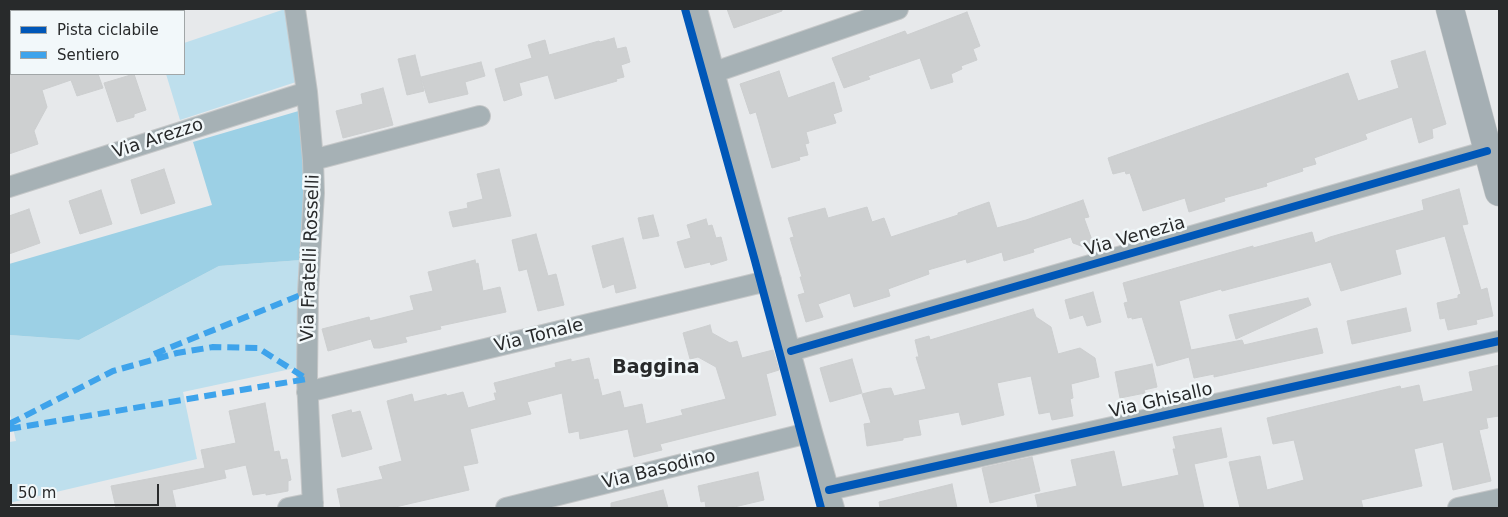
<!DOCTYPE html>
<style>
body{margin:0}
#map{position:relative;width:1508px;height:517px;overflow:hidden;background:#e7e9eb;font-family:"DejaVu Sans",sans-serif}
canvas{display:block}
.frame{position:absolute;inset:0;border:10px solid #282a2b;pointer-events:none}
.legend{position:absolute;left:10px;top:10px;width:175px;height:65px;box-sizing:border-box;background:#f2f8fa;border:1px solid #a1a6a7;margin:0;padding:6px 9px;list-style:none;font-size:15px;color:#282a2b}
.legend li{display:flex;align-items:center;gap:10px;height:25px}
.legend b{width:25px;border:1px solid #a1a6a7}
.scale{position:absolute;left:10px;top:484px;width:149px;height:22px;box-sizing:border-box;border:2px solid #282a2b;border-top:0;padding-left:6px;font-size:15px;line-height:18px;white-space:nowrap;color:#282a2b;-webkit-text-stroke:4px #f2f8fa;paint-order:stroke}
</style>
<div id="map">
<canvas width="1508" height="517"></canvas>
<div class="frame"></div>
<ul class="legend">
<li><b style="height:6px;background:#0057b8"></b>Pista ciclabile</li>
<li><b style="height:6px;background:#3ea3eb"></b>Sentiero</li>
</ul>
<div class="scale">50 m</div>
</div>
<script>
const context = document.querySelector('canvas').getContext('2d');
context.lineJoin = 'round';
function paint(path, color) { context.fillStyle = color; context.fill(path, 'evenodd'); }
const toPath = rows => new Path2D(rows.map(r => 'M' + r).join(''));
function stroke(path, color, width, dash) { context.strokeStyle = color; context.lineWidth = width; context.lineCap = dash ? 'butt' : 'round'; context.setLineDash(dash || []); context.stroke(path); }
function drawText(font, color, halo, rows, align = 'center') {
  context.font = font + ' "DejaVu Sans",sans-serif'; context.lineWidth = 5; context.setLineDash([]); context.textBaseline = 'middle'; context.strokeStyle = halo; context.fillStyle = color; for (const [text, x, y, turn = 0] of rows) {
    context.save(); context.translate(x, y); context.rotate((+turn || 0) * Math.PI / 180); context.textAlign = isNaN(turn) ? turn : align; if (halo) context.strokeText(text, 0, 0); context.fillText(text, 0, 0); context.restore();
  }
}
paint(toPath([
 [285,9,296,82,180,120,166,74,184,74,184,43],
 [302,260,300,367,183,392,197,459,9,503,9,442,16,441,9,410,9,335,79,340,219,266]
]), '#bedfed');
paint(toPath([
 [302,110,306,165,302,260,219,266,79,340,9,335,9,264,212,205,193,142]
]), '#9cd0e5');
const building = toPath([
 [727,9,782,9,782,11,734,28,727,9],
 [967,12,980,46,973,49,977,60,961,66,962,69,951,74,953,82,931,89,920,58,868,76,870,79,844,88,832,58,905,31,907,35,967,12],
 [614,38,617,49,626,47,630,62,621,65,624,77,616,79,617,81,555,99,548,75,519,83,522,95,504,101,495,69,532,58,528,45,545,40,549,55,599,41,600,42,614,38],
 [1425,51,1446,124,1432,129,1433,138,1419,143,1412,117,1365,134,1367,139,1314,158,1316,164,1302,168,1303,171,1266,183,1267,186,1224,198,1225,201,1189,212,1185,198,1143,211,1130,173,1126,174,1125,171,1113,174,1108,158,1348,73,1358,101,1399,88,1391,61,1425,51],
 [415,55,424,91,407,95,398,59,415,55],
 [481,62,485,76,465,82,468,94,429,103,421,77,481,62],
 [779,71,788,98,834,82,842,111,833,114,836,123,806,132,809,143,805,144,808,155,799,157,800,160,772,168,756,112,750,114,740,84,779,71],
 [9,74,98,74,103,88,77,96,71,80,42,90,47,107,34,131,38,144,9,154,9,74],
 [134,74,146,110,134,114,134,117,117,122,104,83,134,74],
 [383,88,393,125,343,138,336,111,363,104,361,94,383,88],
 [164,169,175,203,141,214,131,180,164,169],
 [499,169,511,216,453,227,449,212,468,208,467,203,483,199,477,174,499,169],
 [1459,189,1468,224,1462,225,1481,290,1487,288,1493,316,1476,320,1477,324,1448,330,1445,318,1440,319,1437,303,1458,298,1458,295,1461,294,1445,236,1395,250,1401,274,1341,291,1331,262,1222,291,1221,289,1179,301,1191,350,1242,340,1244,345,1317,328,1323,353,1214,377,1214,374,1194,378,1189,357,1157,366,1142,317,1132,319,1132,317,1128,318,1124,303,1128,302,1123,283,1253,246,1253,248,1268,244,1312,232,1315,243,1330,237,1424,210,1422,200,1459,189],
 [101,190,112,224,80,234,69,201,101,190],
 [1083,200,1089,217,1084,218,1093,243,1084,247,1073,243,1071,237,1033,249,1034,252,1004,261,1002,252,967,263,966,259,928,270,929,274,888,289,890,296,854,307,850,293,818,304,823,317,806,322,798,295,805,293,800,277,802,277,790,238,794,237,788,218,825,208,828,218,867,207,872,222,884,218,891,237,958,215,958,213,989,202,997,228,1026,220,1083,200],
 [29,209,40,243,9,254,9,216,29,209],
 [653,215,659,236,643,239,638,218,653,215],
 [706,219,708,226,712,225,716,238,721,237,727,260,711,265,710,262,685,268,677,242,691,238,687,225,706,219],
 [536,234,548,276,556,274,564,305,538,311,527,269,519,271,512,240,536,234],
 [623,238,636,288,616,293,614,284,603,288,592,246,623,238],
 [475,260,476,264,478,263,483,291,500,287,506,312,440,326,441,329,405,337,407,342,380,348,374,348,371,339,328,351,322,329,369,317,370,321,414,310,410,296,433,291,428,272,475,260],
 [1093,292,1101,322,1087,326,1083,315,1070,319,1065,300,1093,292],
 [1308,298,1311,305,1236,339,1229,315,1308,298],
 [1406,308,1411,331,1352,344,1347,321,1406,308],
 [1033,309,1036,317,1051,327,1058,354,1080,348,1095,358,1099,377,1071,384,1073,398,1070,399,1073,416,1052,420,1050,412,1039,414,1031,376,997,383,1004,415,962,425,959,412,918,420,921,435,903,438,903,440,867,446,864,424,871,423,862,394,882,389,891,388,894,396,926,389,916,357,919,357,915,340,929,336,930,340,1033,309],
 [710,325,712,333,730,343,737,341,742,358,773,350,779,370,766,374,776,415,660,444,662,450,634,457,628,429,580,439,579,431,569,433,562,393,527,402,531,414,470,429,478,463,463,466,469,490,391,508,341,508,337,489,383,479,379,467,402,461,387,401,412,394,414,402,446,394,447,396,463,392,468,408,496,400,494,393,497,393,494,383,556,367,555,363,571,359,571,362,589,358,594,380,598,379,602,396,620,391,624,408,642,404,646,424,683,415,681,410,726,399,716,367,698,357,690,359,683,333,710,325],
 [852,359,862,393,830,402,820,368,852,359],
 [1152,364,1157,387,1144,390,1145,393,1120,398,1115,372,1152,364],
 [1499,365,1499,416,1486,418,1488,428,1479,430,1491,481,1453,490,1443,442,1414,449,1422,486,1361,500,1363,508,1240,508,1229,462,1260,456,1267,490,1304,480,1294,440,1273,444,1267,418,1400,386,1401,389,1419,385,1423,402,1473,391,1469,372,1499,365],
 [265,403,274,452,279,451,281,460,287,459,291,480,288,481,288,491,266,495,266,493,253,495,246,465,224,470,226,478,172,490,176,508,116,508,111,486,205,468,201,450,236,443,229,411,265,403],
 [351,410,352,413,360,411,372,449,342,457,332,415,351,410],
 [1221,428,1227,457,1194,464,1204,508,1038,508,1035,495,1077,486,1071,460,1114,451,1122,487,1179,475,1173,449,1176,449,1173,437,1221,428],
 [1032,457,1040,491,990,503,982,468,1032,457],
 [758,472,764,500,730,508,706,508,705,501,701,502,698,486,758,472],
 [952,484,957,508,880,508,879,502,952,484],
 [663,490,668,508,611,508,611,503,663,490]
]);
paint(building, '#ced0d1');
stroke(building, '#cccecf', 1);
const street = toPath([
 [295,9,307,92,313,160,314,193,308,292,307,379,313,508],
 [697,9,812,432,834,508],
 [56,11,63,9],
 [9,26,11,25],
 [715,72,898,9],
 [313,160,480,116],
 [9,187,307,92],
 [791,351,1487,151],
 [307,392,771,280],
 [829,490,1499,341],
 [288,508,313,503],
 [506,508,812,432],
 [1458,508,1499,499]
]);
const secondary = toPath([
 [1450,9,1499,192]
]);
stroke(street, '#c5c7c8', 22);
stroke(secondary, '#c5c7c8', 29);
stroke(street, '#a6b1b5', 20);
stroke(secondary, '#a5afb4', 28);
stroke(toPath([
 [154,354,308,292],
 [9,424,113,371,177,353,213,347,258,348,307,379],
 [9,429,307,379]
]), '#3ea3eb', 6, [12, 6]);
stroke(toPath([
 [685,9,755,261,821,508],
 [791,351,1487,151],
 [829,490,1499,341]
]), '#0057b8', 8);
drawText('18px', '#282a2b', '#f2f8fa', [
 ["Via Arezzo",158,139,-18],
 ["Via Venezia",1135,237,-16],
 ["Via Fratelli Rosselli",311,258,-88],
 ["Via Tonale",539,336,-14],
 ["Via Ghisallo",1161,401,-13],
 ["Via Basodino",659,470,-14]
]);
drawText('bold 19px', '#282a2b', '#f2f8fa', [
 ["Baggina",656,368]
]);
</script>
